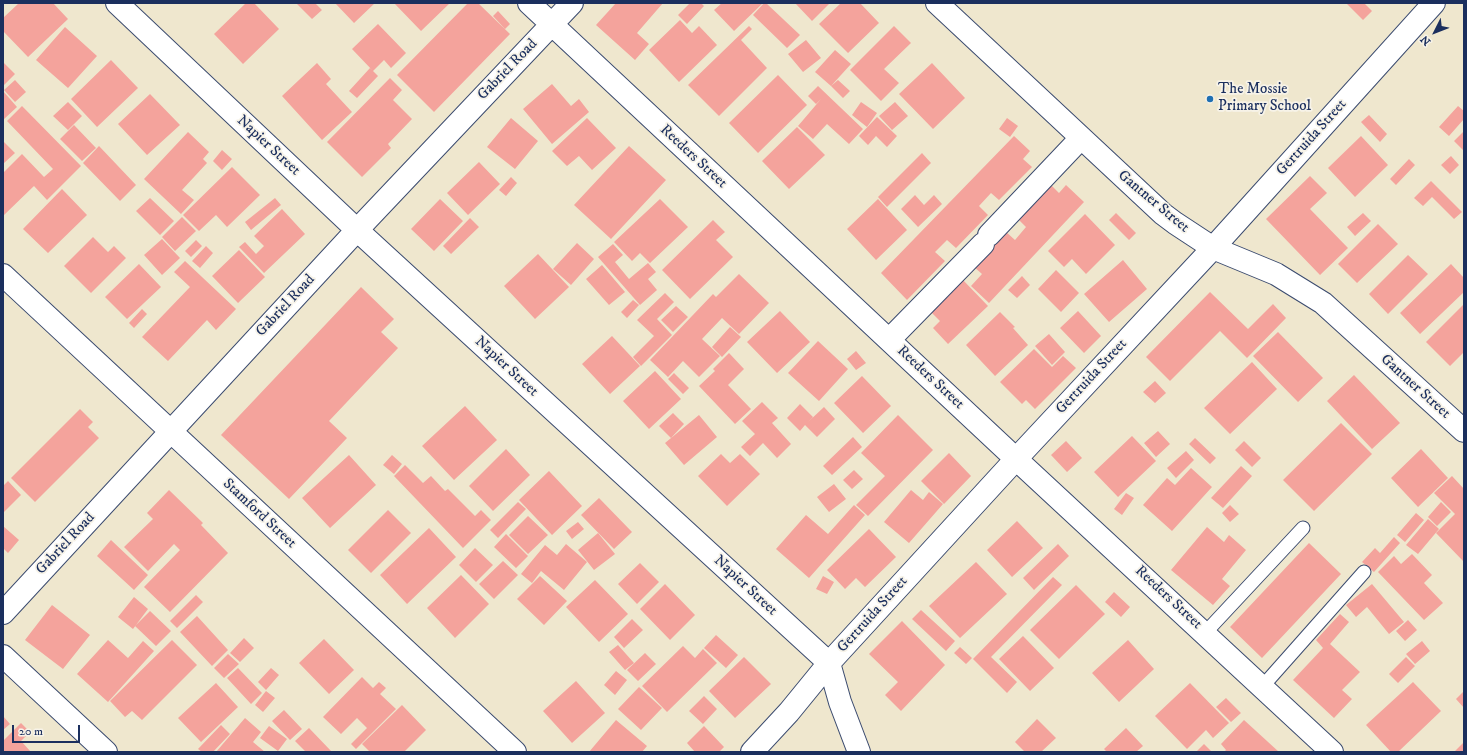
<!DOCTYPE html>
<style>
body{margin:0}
#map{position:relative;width:1467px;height:755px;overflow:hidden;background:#efe7ce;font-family:"IM FELL DW Pica",serif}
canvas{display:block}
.frame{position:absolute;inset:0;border:4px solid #1b2f5e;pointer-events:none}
.north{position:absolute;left:1415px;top:12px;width:40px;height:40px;-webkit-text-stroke:3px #f7f3e8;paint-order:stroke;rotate:228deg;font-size:11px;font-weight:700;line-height:16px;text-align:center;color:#1b2f5e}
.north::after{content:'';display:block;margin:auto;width:14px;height:18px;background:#1b2f5e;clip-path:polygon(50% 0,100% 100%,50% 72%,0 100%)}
.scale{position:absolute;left:12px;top:725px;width:68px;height:18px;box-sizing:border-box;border:2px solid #1b2f5e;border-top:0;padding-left:5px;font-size:12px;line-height:14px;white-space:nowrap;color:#1b2f5e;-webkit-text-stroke:3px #f7f3e8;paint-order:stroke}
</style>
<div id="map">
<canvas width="1467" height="755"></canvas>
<div class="frame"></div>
<div class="north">N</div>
<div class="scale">20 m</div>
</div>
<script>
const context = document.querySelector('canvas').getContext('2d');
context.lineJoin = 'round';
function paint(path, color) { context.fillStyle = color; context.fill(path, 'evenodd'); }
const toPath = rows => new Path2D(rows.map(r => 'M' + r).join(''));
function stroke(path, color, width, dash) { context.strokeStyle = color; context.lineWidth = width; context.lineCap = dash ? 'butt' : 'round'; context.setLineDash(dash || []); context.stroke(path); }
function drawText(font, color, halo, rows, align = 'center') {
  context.font = font + ' "IM FELL DW Pica",serif'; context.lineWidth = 3.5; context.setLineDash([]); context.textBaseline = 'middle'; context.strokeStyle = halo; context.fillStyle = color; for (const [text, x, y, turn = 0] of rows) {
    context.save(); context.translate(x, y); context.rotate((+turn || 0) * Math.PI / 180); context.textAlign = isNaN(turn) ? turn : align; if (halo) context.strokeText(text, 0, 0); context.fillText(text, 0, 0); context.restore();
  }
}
paint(toPath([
 [19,3,53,3,68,19,28,57,3,31,3,18],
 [246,3,254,3,279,29,243,64,214,34],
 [296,3,315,3,322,10,312,19],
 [335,3,375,3,354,23],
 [394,3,450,3,421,31],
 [468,3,478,3,510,34,434,112,397,75],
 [616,3,663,3,637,33,649,44,635,60,596,25],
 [690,3,701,3,704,6,687,24,678,15],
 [722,3,763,3,734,31,714,10],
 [764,3,766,3,800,35,787,48,753,15],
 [795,3,830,3,812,21],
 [841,3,860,3,879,23,848,53,819,24],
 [1348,3,1364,3,1372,11,1363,20,1347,4],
 [498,11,510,24,505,29,493,16],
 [680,20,692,33,699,26,717,45,679,82,649,50],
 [378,24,406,53,391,68,384,60,373,71,352,49],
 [749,26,752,29,741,40,767,68,719,116,688,85],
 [894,26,911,43,884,69,899,83,881,101,850,70],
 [65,27,97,56,68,88,36,60],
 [806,40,821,58,803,72,788,54],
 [835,50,851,64,831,86,815,72],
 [111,60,138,88,97,127,71,99],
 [3,62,15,74,3,86],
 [317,63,331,79,326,84,352,112,322,140,282,96],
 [932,63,965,98,933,129,899,94],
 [370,68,378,76,357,98,349,91],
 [778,75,807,105,758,153,729,123],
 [390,78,402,90,393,100,412,119,388,144,391,148,362,177,327,142],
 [15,80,26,92,15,102,4,90],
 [838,80,850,91,843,98,831,86],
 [552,84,571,106,579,99,589,112,552,144,523,109],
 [818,86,863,129,849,144,827,124,813,139,798,126,821,99,816,104,808,96],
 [3,91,17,107,3,120],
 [150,94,180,125,147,155,118,124],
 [68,102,82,116,68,130,53,116],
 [861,102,877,113,867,127,852,115],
 [895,102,908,116,892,130,879,116],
 [22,106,81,166,47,200,34,186,4,215,3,173,22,154,44,177,53,169,7,121],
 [1458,106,1464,111,1464,119,1449,136,1439,127],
 [1369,115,1387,134,1380,142,1361,122],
 [877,117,897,136,887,147,876,136,868,145,859,136],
 [511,118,538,141,515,169,487,147],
 [587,118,616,148,592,170,579,156,567,166,552,151],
 [1007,118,1018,126,1010,137,999,129],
 [74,125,96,148,82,161,60,139],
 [797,127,825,155,789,189,762,161],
 [1464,131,1464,151,1454,141],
 [188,132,209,152,203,159,207,163,182,190,194,200,181,214,144,179],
 [1014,136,1030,151,1023,159,1032,167,999,200,991,193,979,206,988,215,956,248,947,240,935,252,945,261,907,300,881,273],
 [1361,136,1388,165,1355,197,1328,168],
 [3,141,15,153,3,164],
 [99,146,136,185,120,201,83,163],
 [629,146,666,180,611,239,574,205],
 [222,150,232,159,222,170,213,161],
 [922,153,931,163,887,207,878,197],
 [1451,156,1459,165,1450,174,1441,165],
 [1409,159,1415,165,1396,185,1390,179],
 [479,162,500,184,468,215,447,193],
 [232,167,260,195,227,227,216,215,199,231,183,215],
 [1310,176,1327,193,1310,209,1348,248,1320,275,1266,219],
 [511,177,517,183,506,196,499,190],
 [1431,181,1462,212,1454,219,1432,197,1423,206,1414,198],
 [1050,184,1059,193,1066,185,1084,202,989,303,971,286,982,274,973,266,1005,231,1015,240,1026,227,1017,218],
 [62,189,87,215,48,253,23,229],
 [915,195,924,205,934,195,942,204,918,227,901,209],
 [150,198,174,221,160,235,136,211],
 [275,198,281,205,251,230,245,222],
 [440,199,463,221,434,251,411,229],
 [660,199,688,227,650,263,640,253,632,261,614,242],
 [878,199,907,230,876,260,847,229],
 [282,209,305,234,264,273,239,247,245,242,256,254,264,246,254,236],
 [1116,213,1136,233,1129,240,1109,220],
 [1363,213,1371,221,1355,236,1347,227],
 [1085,214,1115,245,1086,274,1072,259,1064,267,1048,251],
 [182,217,196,231,175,251,162,237],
 [470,218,479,227,451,254,443,246],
 [713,220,725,232,716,240,733,257,690,299,662,270],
 [1378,224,1398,244,1357,283,1338,264],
 [93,237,108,252,114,246,126,258,91,293,64,266],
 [162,239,180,258,162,275,144,255],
 [196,240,202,246,191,257,185,251],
 [577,243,594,259,571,285,553,269],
 [613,244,623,255,615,262,629,279,648,263,656,272,648,279,657,290,640,305,598,257],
 [206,246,213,253,200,268,192,261],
 [239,250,265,277,238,303,212,276],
 [538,254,569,287,535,319,504,286],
 [1408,255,1428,274,1388,314,1369,294],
 [1123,260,1147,289,1109,322,1084,294],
 [185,261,236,309,216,330,207,320,168,361,142,337,190,287,174,272],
 [139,264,161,287,127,319,105,297],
 [1451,264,1464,278,1464,292,1420,334,1400,313],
 [602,265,625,292,609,305,586,279],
 [1056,270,1079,293,1061,312,1038,289],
 [739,274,769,303,739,334,722,318,702,339,720,356,699,377,683,361,668,377,650,360,713,294,716,297],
 [1022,276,1030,285,1017,298,1008,290],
 [962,279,988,306,948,344,933,328,940,321,929,310],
 [361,287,394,319,381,332,398,348,329,421,347,438,289,499,221,435],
 [1210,292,1248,329,1273,304,1286,318,1247,358,1220,331,1170,381,1146,357],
 [665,293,674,302,657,319,672,335,641,366,633,357,654,336,637,320],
 [633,300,639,305,627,318,621,312],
 [1464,304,1464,352,1450,366,1426,342],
 [676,306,688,317,673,332,661,320],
 [142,309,147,314,134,328,129,323],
 [780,311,810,342,777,373,747,342],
 [1078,311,1101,336,1084,353,1060,328],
 [1000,312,1015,327,1013,328,1028,345,995,376,966,345],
 [730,327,741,337,722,357,712,347],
 [1278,332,1323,378,1298,402,1253,356],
 [1049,334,1065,352,1052,365,1035,346],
 [612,336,640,366,610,394,582,364],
 [818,341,848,369,819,401,788,373],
 [1034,349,1052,367,1063,356,1076,368,1035,409,1026,400,1022,404,1000,382],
 [856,351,866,363,856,370,847,359],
 [729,353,744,369,728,385,751,409,735,424,699,386,715,371,713,369],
 [1252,362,1277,389,1230,434,1204,408],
 [655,371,681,399,649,429,623,401],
 [674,373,689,388,683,394,668,379],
 [1354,375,1400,423,1372,449,1327,401],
 [862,376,891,406,863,433,834,403],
 [1155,381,1166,393,1155,403,1143,392],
 [762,402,778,418,772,423,791,444,777,458,763,443,750,456,741,447,755,434,742,421],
 [800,404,813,417,807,423,824,407,835,419,817,437,805,425,800,431,787,418],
 [465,406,497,440,454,480,422,446],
 [80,409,93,422,88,427,99,438,35,502,11,478],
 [673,413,684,424,671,438,659,426],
 [699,415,717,437,684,465,665,443],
 [898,415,933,450,868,516,856,505,885,476,861,453],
 [1341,423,1372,454,1314,511,1283,480],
 [1158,431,1170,444,1156,457,1144,443],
 [1132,436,1156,461,1118,497,1094,472],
 [853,437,862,447,832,475,823,466],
 [1195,438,1216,458,1210,464,1189,444],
 [1066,441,1082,458,1067,472,1051,455],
 [1244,441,1261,458,1252,467,1235,450],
 [506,449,530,475,493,511,469,486],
 [1421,449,1448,478,1418,507,1391,478],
 [1186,451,1194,460,1176,478,1167,468],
 [949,453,971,476,944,504,921,481],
 [721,454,730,463,740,454,760,474,727,506,698,476],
 [349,455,376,485,330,528,302,498],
 [392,455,402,464,394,474,383,465],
 [405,465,423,483,431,476,445,491,448,489,475,516,481,510,491,520,463,548,394,476],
 [1241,466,1252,476,1223,508,1211,498],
 [1191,468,1212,487,1172,531,1143,505,1167,478,1175,485],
 [854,470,863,479,852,489,843,480],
 [549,471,582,506,552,535,519,500],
 [1452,476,1464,489,1464,562,1436,533,1455,514,1434,493],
 [8,481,21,495,3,513,3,486],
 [834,484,846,499,829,512,817,497],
 [169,490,203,523,201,525,228,553,170,612,144,587,180,550,174,544,148,571,124,547,153,519,147,513],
 [911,490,923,500,929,492,943,504,909,543,884,522],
 [1126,493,1134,498,1122,515,1114,509],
 [599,498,632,532,614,549,581,515],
 [518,502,526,509,498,538,490,530],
 [1441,502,1451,512,1437,526,1428,517],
 [854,505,865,515,809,578,776,549,806,515,828,534],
 [1230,505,1239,514,1230,522,1222,513],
 [388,510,411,533,371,573,348,550],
 [1416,513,1424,520,1405,542,1397,535],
 [528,516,548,535,528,554,509,535],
 [1428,519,1439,529,1418,554,1406,545],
 [1017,521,1043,548,1012,577,987,550],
 [578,522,584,529,572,539,566,531],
 [3,526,19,540,8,553,3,548],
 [1207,527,1224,542,1229,535,1246,550,1222,579,1230,586,1213,605,1171,570],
 [429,528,456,557,407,604,380,575],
 [869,529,896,557,865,587,856,578,845,589,827,570],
 [598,533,615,554,594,570,578,550],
 [506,534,528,556,516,568,494,547],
 [1394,537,1400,543,1374,572,1362,562,1375,548,1380,553],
 [111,540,148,575,134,590,97,556],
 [1309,543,1341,574,1262,658,1230,627],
 [566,544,587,562,564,590,541,571,532,583,521,574,545,545,557,555],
 [1058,544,1069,556,1034,590,1023,578],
 [475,548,493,565,476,582,459,565],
 [1412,554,1432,575,1424,583,1443,603,1424,620,1378,572,1394,556,1401,564],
 [503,561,518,575,494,599,479,584],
 [976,562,1007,594,960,638,929,606],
 [640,563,659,582,637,604,618,584],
 [461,575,489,604,455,638,427,608],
 [540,576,567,601,544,625,517,599],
 [823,576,834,582,827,594,816,589],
 [1053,577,1062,585,991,657,1017,682,1007,693,973,659],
 [595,580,628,614,599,642,566,607],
 [665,584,695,615,670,640,640,609],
 [1372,584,1404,622,1389,634,1367,607,1356,617,1346,605],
 [1076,585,1105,614,1059,659,1030,630],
 [1114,592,1130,607,1121,617,1105,602],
 [196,595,203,602,177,628,170,621],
 [134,597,148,609,133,629,118,617],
 [52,605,90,635,63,669,25,640],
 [921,610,955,641,946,651,912,619],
 [150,611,171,631,156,646,135,626],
 [1340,614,1349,622,1330,644,1360,672,1342,690,1352,699,1334,718,1293,680,1323,648,1316,640],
 [197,616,228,650,212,666,180,632],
 [632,619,643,630,624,648,614,637],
 [1408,620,1417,630,1405,641,1396,631],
 [902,621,945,665,901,711,885,695,898,682,869,654],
 [716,635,738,655,726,668,704,648],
 [1023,636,1054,668,1030,691,999,659],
 [244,638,254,648,240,662,230,653],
 [324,639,354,670,329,694,299,663],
 [108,640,128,658,143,641,154,651,108,702,77,674],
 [172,640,197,665,142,720,132,711,125,717,110,701],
 [1128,640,1154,669,1119,702,1092,673],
 [1422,641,1430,651,1415,664,1406,654],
 [618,645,634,663,625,670,609,652],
 [683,646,695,658,703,649,717,663,667,712,642,686],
 [960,647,972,658,966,664,954,653],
 [645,653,656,664,638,681,627,670],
 [228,654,239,664,224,678,214,668],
 [744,657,771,684,735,718,709,691],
 [1406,657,1415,666,1398,683,1389,674],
 [238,668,262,693,251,704,227,678],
 [271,668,279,675,266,690,258,682],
 [616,671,627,680,615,695,604,685],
 [362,677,373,688,379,682,386,688,380,694,396,709,356,749,351,744,367,728,357,718,341,734,323,717],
 [576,681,605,713,572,743,543,711],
 [1413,682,1441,711,1398,752,1391,752,1366,725],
 [216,683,238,707,201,742,178,718],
 [1190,683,1229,723,1213,738,1206,730,1187,749,1155,716],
 [639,687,662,708,641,730,618,709],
 [266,691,275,698,263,712,255,705],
 [1464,691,1464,708,1456,699],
 [704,696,717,709,703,724,689,711],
 [1226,698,1241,713,1231,722,1216,707],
 [402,705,426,730,404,752,370,752,362,744],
 [284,710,302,729,290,740,272,721],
 [3,716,10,724,3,730],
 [245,718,261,732,253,742,265,752,216,752],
 [1037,719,1056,738,1041,752,1025,752,1015,742],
 [616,720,647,746,642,752,589,752],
 [1244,720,1279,752,1224,752,1226,750,1221,744],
 [21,723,30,732,21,741,31,752,3,752,3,741],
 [221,725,230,734,213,752,202,752,198,749],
 [269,726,287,739,278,751,260,738],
 [704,726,724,747,719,752,695,752,687,743],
 [309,728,332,752,306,752,295,741],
 [1126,728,1143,746,1136,752,1107,752,1104,749],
 [1464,742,1464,752,1454,752],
 [1204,744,1212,752,1196,752]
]), '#f4a39c');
const lane = toPath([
 [1205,633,1303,528],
 [1262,687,1364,572]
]);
const street = toPath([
 [117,3,357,230,829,663,840,702,859,752],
 [529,3,1016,459,1332,752],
 [937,3,1163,214,1175,223,1213,248,1276,274,1323,303,1464,431],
 [989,235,1081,138],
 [3,275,515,752],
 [889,340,983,244],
 [3,613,357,230,572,3],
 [3,656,106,752],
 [752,752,789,712,829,663,1016,459,1213,248,1434,3]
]);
stroke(lane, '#3b4b6f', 15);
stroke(street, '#3b4b6f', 24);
stroke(lane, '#fff', 13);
stroke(street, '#fff', 22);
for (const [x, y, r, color] of [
 [1210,99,4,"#1f6fb2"]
]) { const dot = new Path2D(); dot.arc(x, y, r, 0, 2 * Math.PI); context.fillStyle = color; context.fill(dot); stroke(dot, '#f7f3e8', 1.5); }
drawText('15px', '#1b2f5e', '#f7f3e8', [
 ["Gabriel Road",508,70,-46],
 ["Gertruida Street",1312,138,-48],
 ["Napier Street",268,146,43],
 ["Reeders Street",693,157,43],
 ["Gantner Street",1153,202,40],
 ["Gabriel Road",286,306,-47],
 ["Napier Street",506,367,43],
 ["Gertruida Street",1092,377,-47],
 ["Reeders Street",930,378,43],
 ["Gantner Street",1415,387,42],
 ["Stamford Street",259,514,43],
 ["Gabriel Road",66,544,-47],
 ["Napier Street",745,586,43],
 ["Reeders Street",1168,598,43],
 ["Gertruida Street",873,615,-48]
]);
drawText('15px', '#1b2f5e', '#f7f3e8', [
 ["The Mossie",1218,90],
 ["Primary School",1218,107]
], 'left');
</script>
